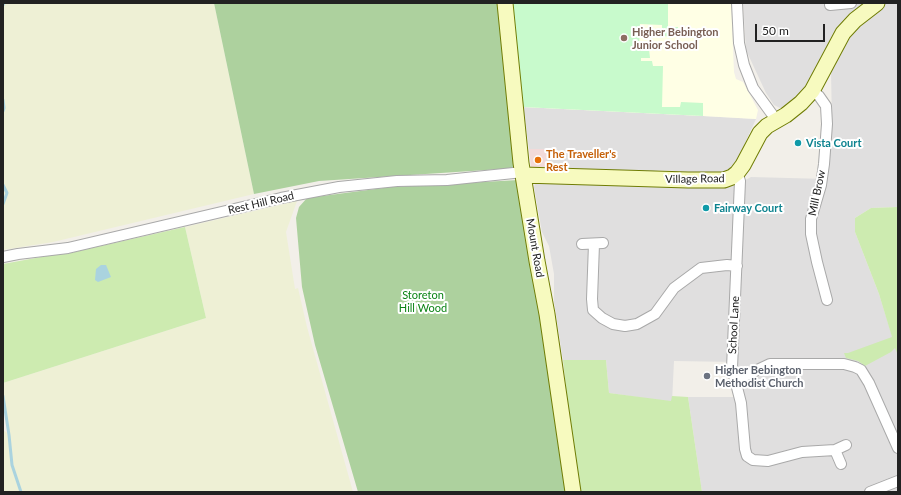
<!DOCTYPE html>
<style>
body{margin:0}
#map{position:relative;width:901px;height:495px;overflow:hidden;background:#f2efe9;font-family:Lato,sans-serif}
canvas{display:block}
.frame{position:absolute;inset:0;border:4px solid #222;pointer-events:none}
.scale{position:absolute;left:755px;top:24px;width:70px;height:18px;box-sizing:border-box;border:2px solid #222;border-top:0;padding-left:5px;font-size:12px;line-height:14px;white-space:nowrap;color:#222;-webkit-text-stroke:3px #fff;paint-order:stroke}
</style>
<div id="map">
<canvas width="901" height="495"></canvas>
<div class="frame"></div>
<div class="scale">50 m</div>
</div>
<script>
const context = document.querySelector('canvas').getContext('2d');
context.lineJoin = 'round';
function paint(path, color) { context.fillStyle = color; context.fill(path, 'evenodd'); }
const toPath = rows => new Path2D(rows.map(r => 'M' + r).join(''));
function stroke(path, color, width, dash) { context.strokeStyle = color; context.lineWidth = width; context.lineCap = dash ? 'butt' : 'round'; context.setLineDash(dash || []); context.stroke(path); }
function drawText(font, color, halo, rows, align = 'center') {
  context.font = font + ' Lato,sans-serif'; context.lineWidth = 4; context.setLineDash([]); context.textBaseline = 'middle'; context.strokeStyle = halo; context.fillStyle = color; for (const [text, x, y, turn = 0] of rows) {
    context.save(); context.translate(x, y); context.rotate((+turn || 0) * Math.PI / 180); context.textAlign = isNaN(turn) ? turn : align; if (halo) context.strokeText(text, 0, 0); context.fillText(text, 0, 0); context.restore();
  }
}
paint(toPath([
 [743,3,877,3,875,4,806,90,787,106,782,109,774,105,766,93,746,50],
 [882,3,898,3,898,207,871,208,855,218,855,232,879,294,898,355,898,492,702,492,688,397,743,397,736,367,736,362,674,361,672,402,609,393,606,360,563,360,554,302,554,274,549,246,542,232,537,204,534,187,536,181,729,186,736,185,751,177,826,179,832,124,831,71,835,54,846,34],
 [523,107,703,116,756,119,735,165,731,169,721,174,661,170,638,173,562,169,557,167,546,167,546,149,529,149]
]), '#e0dfdf');
paint(toPath([
 [529,149,547,149,546,167,531,167]
]), '#f2dad9');
paint(toPath([
 [513,3,731,3,734,72,736,79,743,82,758,110,756,119,703,116,523,107]
]), '#ffffe5');
paint(toPath([
 [3,3,214,3,254,194,53,242,3,250],
 [297,201,286,232,295,289,298,288,307,327,353,492,3,492,3,430,9,434,3,396,3,383,206,318,185,227]
]), '#eef0d5');
paint(toPath([
 [898,207,898,355,895,348,891,352,865,366,858,361,846,358,844,353,848,353,892,337,879,294,855,232,855,218,871,208],
 [185,227,206,318,3,383,3,264,52,255,70,253],
 [563,360,606,360,609,393,671,401,672,396,688,397,702,492,581,492,570,427]
]), '#cdebb0');
paint(toPath([
 [214,3,501,3,517,168,319,181,254,194],
 [519,180,567,492,358,492,315,345,302,287,296,218,299,207,307,198,391,187]
]), '#add19e');
paint(toPath([
 [513,3,668,3,668,27,678,27,678,37,662,36,662,25,640,24,639,49,649,49,650,58,641,58,641,61,652,61,653,66,663,66,662,107,680,107,681,102,703,103,703,116,523,107]
]), '#c8facc');
paint(toPath([
 [101,265,106,265,111,277,98,282,95,280,96,269]
]), '#aad3df');
stroke(toPath([
 [3,5,4,3],
 [3,100,4,108,3,111],
 [3,185,7,193,3,204],
 [3,396,9,435,12,465,21,492]
]), '#aad3df', 3);
const street = toPath([
 [737,3,739,43,744,65,753,88,777,121],
 [830,5,851,3],
 [812,91,819,96,826,106,827,124,824,164,821,185,811,219,811,234,817,262,827,300],
 [737,173,740,181,732,368,741,403,745,449,747,456,753,460,768,461,802,452,835,450,846,445],
 [582,244,603,243],
 [594,244,592,299,593,310,602,318,613,324,625,326,637,324,655,314,674,288,701,268,727,265,737,266],
 [3,257,18,254,68,248,281,198,339,187,397,181,447,180,523,172],
 [736,380,770,364,844,364,855,367,861,370,869,383,898,448],
 [835,450,841,464],
 [870,492,898,481]
]);
const secondary = toPath([
 [505,3,521,163,537,261,547,314,573,492],
 [523,175,688,180,724,180,732,177,737,173,743,165,760,133,767,126,786,115,801,103,812,91,843,33,855,20,877,3]
]);
stroke(street, '#a9a9a9', 12);
stroke(secondary, '#707d05', 17);
stroke(street, '#fff', 10);
stroke(secondary, '#f7fabf', 15);
for (const [x, y, r, color] of [
 [624,38,4,"#8d6e63"],
 [798,143,4,"#0f9aa8"],
 [538,160,4,"#e8710a"],
 [706,208,4,"#0f9aa8"],
 [707,376,4,"#6b7280"]
]) { const dot = new Path2D(); dot.arc(x, y, r, 0, 2 * Math.PI); context.fillStyle = color; context.fill(dot); stroke(dot, '#fff', 1.5); }
drawText('bold 11px', '#785e54', '#fff', [
 ["Higher Bebington",632,32],
 ["Junior School",632,45]
], 'left');
drawText('bold 11px', '#0d838f', '#fff', [
 ["Vista Court",806,143],
 ["Fairway Court",714,208]
], 'left');
drawText('bold 11px', '#c56008', '#fff', [
 ["The Traveller's",546,154],
 ["Rest",546,167]
], 'left');
drawText('11px', '#222', '#fff', [
 ["Village Road",695,179,-1],
 ["Mill Brow",817,193,-78],
 ["Rest Hill Road",261,203,-13],
 ["Mount Road",535,248,80],
 ["School Lane",734,325,-87]
]);
drawText('11px', '#0c8416', '#fff', [
 ["Storeton",423,295],
 ["Hill Wood",423,308]
]);
drawText('bold 11px', '#5b616d', '#fff', [
 ["Higher Bebington",715,370],
 ["Methodist Church",715,383]
], 'left');
</script>
